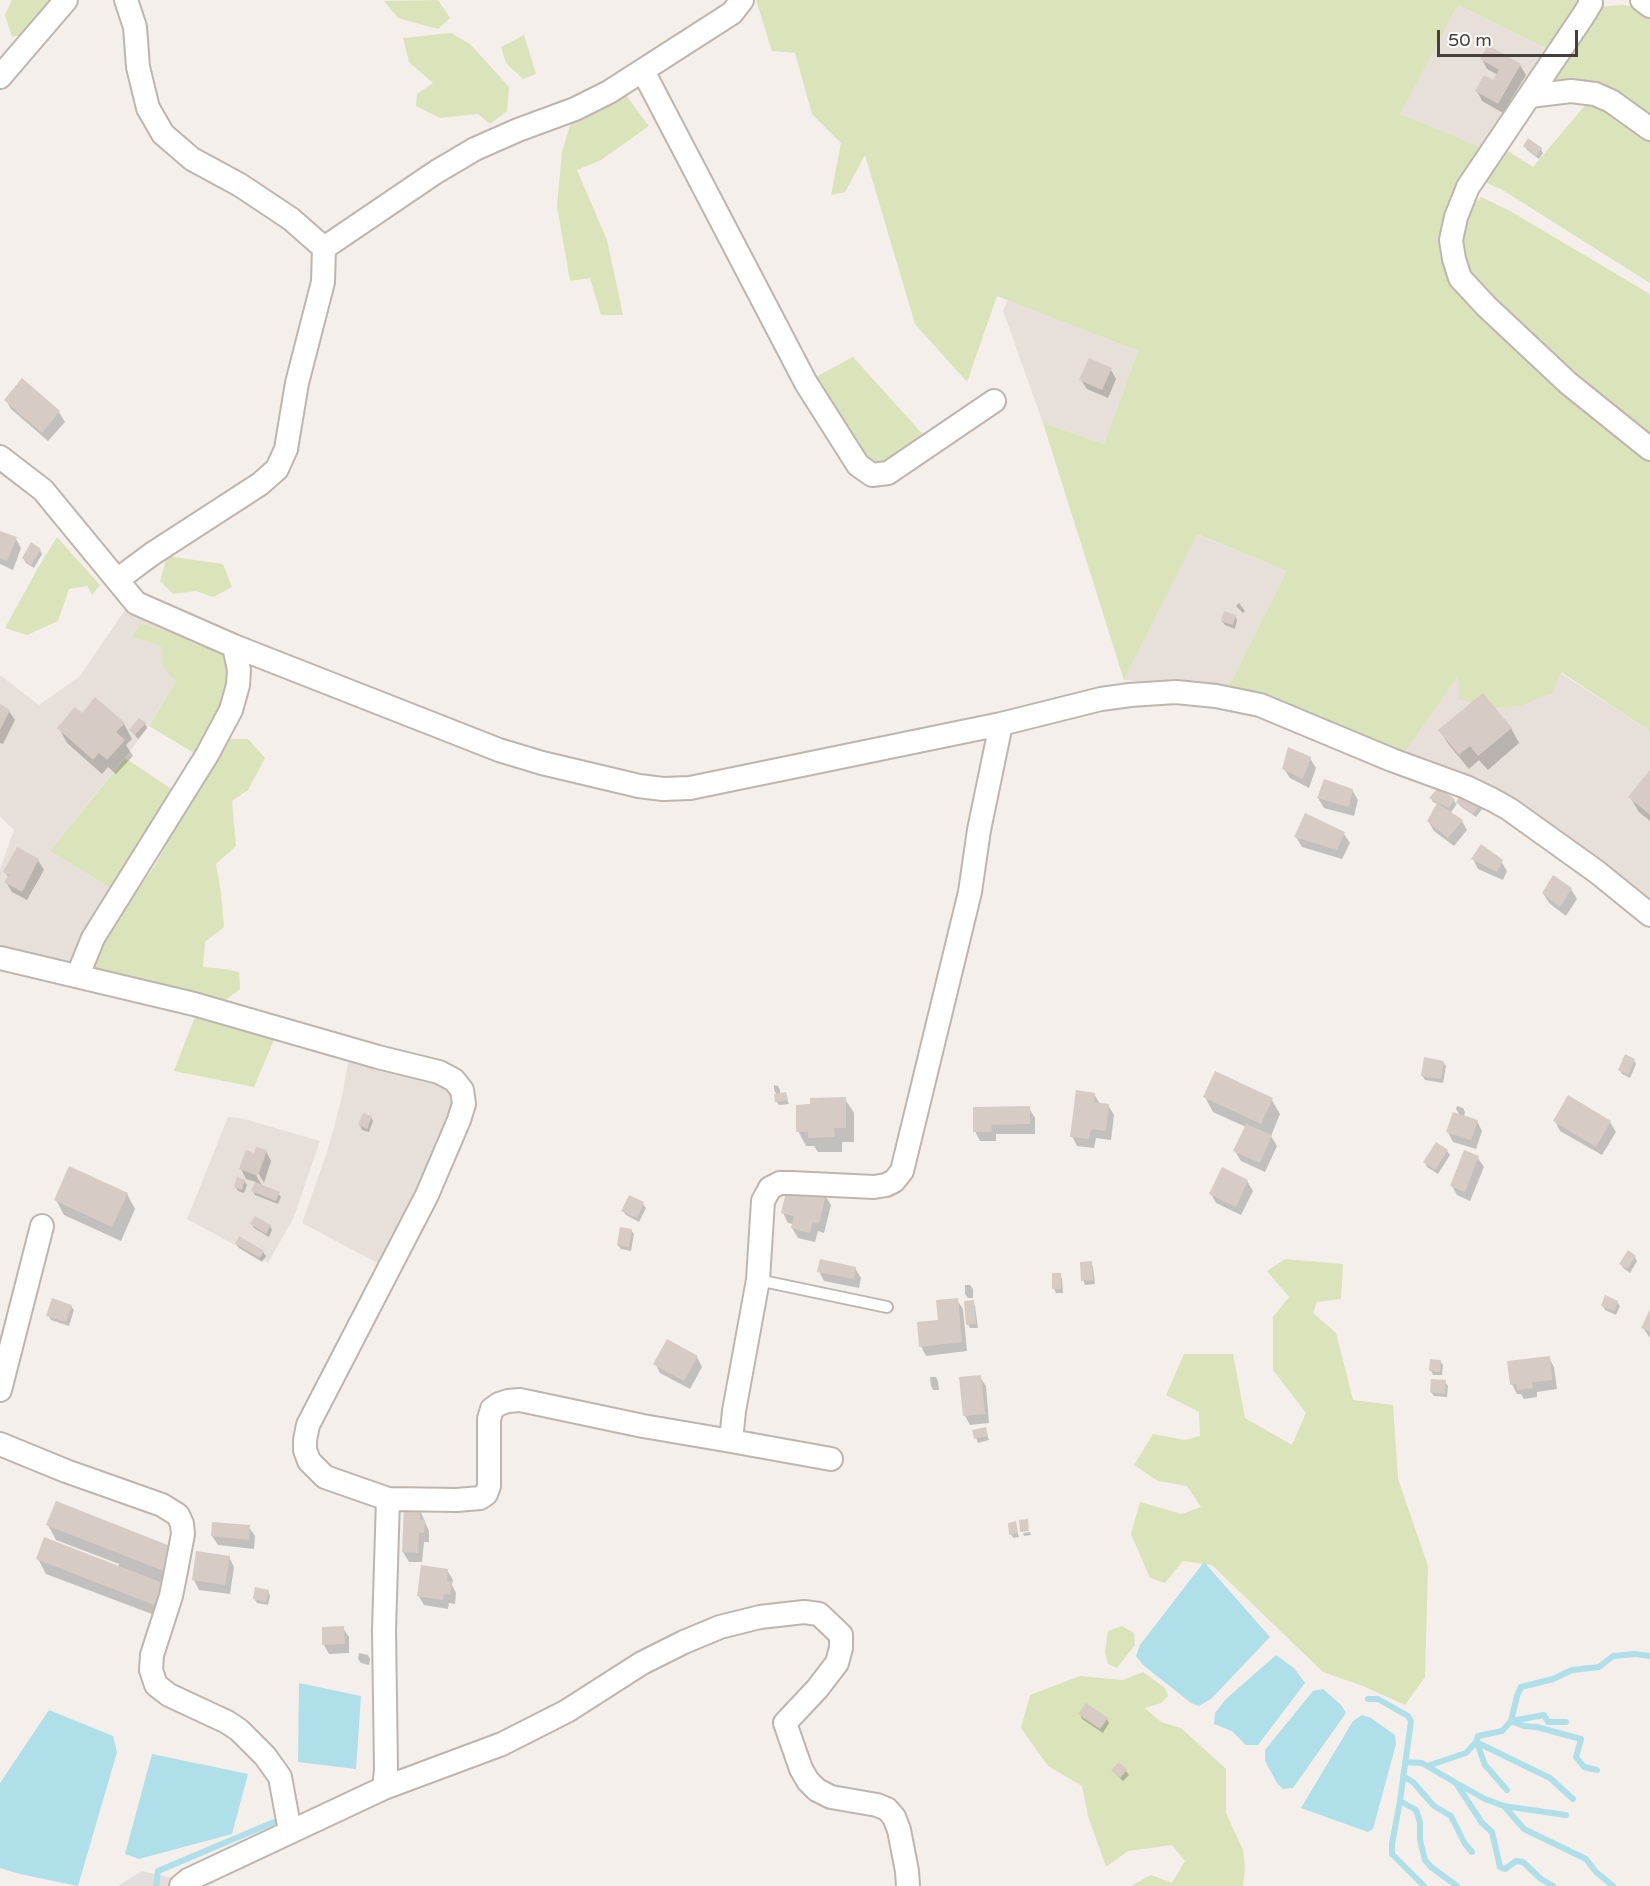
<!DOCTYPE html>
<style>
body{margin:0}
#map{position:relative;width:1650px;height:1886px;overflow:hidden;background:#f4efeb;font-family:"Varela Round",sans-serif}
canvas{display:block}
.scale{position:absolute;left:1437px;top:30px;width:141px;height:27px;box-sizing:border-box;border:3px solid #473f3a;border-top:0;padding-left:8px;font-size:18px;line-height:21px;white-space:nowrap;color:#473f3a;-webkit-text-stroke:4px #fff;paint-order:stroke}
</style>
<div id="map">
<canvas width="1650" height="1886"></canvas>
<div class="scale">50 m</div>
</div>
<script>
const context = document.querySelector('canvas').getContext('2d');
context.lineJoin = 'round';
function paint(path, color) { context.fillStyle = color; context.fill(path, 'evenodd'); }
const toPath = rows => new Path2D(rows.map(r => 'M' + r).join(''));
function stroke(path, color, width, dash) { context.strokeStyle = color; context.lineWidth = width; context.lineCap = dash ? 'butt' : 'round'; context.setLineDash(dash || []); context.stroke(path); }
paint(toPath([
 [1458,5,1550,50,1485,149,1399,114],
 [1008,300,1138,351,1104,444,1043,423,1003,311],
 [1196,534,1288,571,1227,690,1124,680],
 [125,610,202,641,142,736,50,851,117,892,76,950,73,970,0,951,0,869,14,830,0,817,0,675,39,705,80,676],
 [1491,628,1650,731,1650,912,1505,799,1400,759],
 [349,1058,429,1075,450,1091,454,1102,448,1127,381,1265,302,1223,327,1152,341,1101],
 [228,1117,241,1118,320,1141,294,1217,268,1263,187,1219]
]), '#e7e0da');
paint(toPath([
 [142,1871,178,1879,170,1886,118,1886]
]), '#e4dfdc');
paint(toPath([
 [12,0,50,0,25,34,12,37,5,15],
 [438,0,450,18,438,29,398,18,384,1],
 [756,0,1577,0,1573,16,1550,50,1458,5,1400,114,1485,149,1454,197,1453,280,1650,458,1650,731,1561,672,1552,693,1520,706,1487,708,1459,699,1458,676,1400,759,1227,690,1287,571,1197,534,1124,680,1043,423,1104,444,1138,351,997,296,967,382,915,324,865,155,845,192,831,195,841,143,812,114,795,53,772,51],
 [1622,5,1640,7,1650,16,1650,122,1547,85,1594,7],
 [451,33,470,44,509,87,507,111,490,124,478,114,440,118,416,106,417,94,433,83,409,62,403,38],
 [524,35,536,74,523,79,506,63,501,47],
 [625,94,649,126,601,160,577,170,607,240,623,315,601,315,590,278,570,281,557,206,562,152,572,118],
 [1587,103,1602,104,1650,138,1650,283,1501,189,1482,181,1503,148,1533,167],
 [1481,197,1510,211,1650,294,1650,438,1577,379,1493,298,1468,268,1463,239,1469,211],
 [853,357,927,439,873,471,810,380],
 [57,537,100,585,92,595,87,586,69,589,58,621,27,635,5,628,38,568],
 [167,556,223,564,232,587,213,597,196,591,173,594,160,581],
 [141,624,179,635,198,647,202,641,225,654,233,668,229,699,199,756,149,726,177,680,172,678,163,666,161,646,132,637],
 [226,739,248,739,265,758,248,790,232,801,236,846,216,864,221,893,224,927,205,942,203,967,224,969,239,972,240,989,222,1003,103,974,91,964,99,945,154,867],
 [125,758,176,792,117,892,50,851],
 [196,1014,276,1035,254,1087,174,1071],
 [1285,1259,1343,1264,1341,1299,1317,1302,1313,1313,1336,1333,1353,1400,1393,1405,1398,1479,1428,1566,1425,1677,1405,1705,1363,1686,1323,1672,1212,1565,1183,1561,1165,1583,1150,1578,1131,1534,1140,1502,1182,1514,1201,1507,1187,1486,1158,1481,1134,1465,1153,1434,1185,1440,1200,1436,1199,1412,1166,1395,1184,1354,1233,1354,1245,1418,1292,1445,1306,1413,1273,1370,1273,1317,1289,1297,1267,1271],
 [1122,1626,1134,1633,1135,1645,1117,1668,1108,1664,1105,1652,1108,1631],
 [1143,1672,1165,1688,1168,1696,1161,1703,1145,1708,1161,1722,1181,1728,1226,1769,1226,1813,1243,1850,1245,1869,1243,1886,1131,1886,1151,1875,1172,1883,1185,1861,1172,1845,1128,1851,1106,1867,1088,1816,1082,1786,1048,1766,1021,1728,1030,1695,1080,1676,1123,1680]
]), '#dae3b9');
paint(toPath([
 [1204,1562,1270,1637,1211,1699,1199,1706,1191,1703,1143,1665,1136,1656,1140,1645],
 [1276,1655,1294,1668,1305,1683,1258,1745,1246,1745,1232,1731,1214,1724,1215,1713,1226,1699],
 [299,1683,361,1696,356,1769,298,1762],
 [1323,1689,1341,1705,1346,1713,1293,1788,1283,1789,1277,1783,1265,1761,1265,1750,1313,1691],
 [49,1710,113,1736,117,1752,78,1886,20,1874,0,1868,0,1783],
 [1362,1715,1371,1718,1395,1735,1396,1744,1373,1829,1368,1832,1301,1808,1353,1721],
 [152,1754,248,1774,232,1834,139,1859,125,1854]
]), '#afdfe9');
paint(toPath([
 [1482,59,1520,65,1526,75,1503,113,1482,101,1477,91,1493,82,1498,75,1487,69],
 [1524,146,1541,149,1543,153,1539,159,1527,150],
 [1111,370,1116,379,1108,398,1087,389,1081,380],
 [22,380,59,412,65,422,48,441,11,409,6,400],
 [0,532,16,539,21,548,13,570,0,564],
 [40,550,42,554,34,568,26,563,23,558],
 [1239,603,1245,611,1243,613,1236,606],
 [1235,616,1237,620,1235,629,1225,625,1222,621],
 [0,706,9,711,15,720,3,744,0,743],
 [82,715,124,724,132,739,126,745,133,756,116,774,108,767,102,774,67,743,59,728],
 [145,724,147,728,138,739,131,730],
 [1511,728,1519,743,1488,770,1479,760,1469,769,1449,745,1440,731],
 [1310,758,1316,768,1309,788,1290,778,1284,769],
 [1650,772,1650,821,1639,812,1630,797],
 [1352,790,1358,800,1354,816,1324,808,1318,798],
 [1463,794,1480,805,1482,809,1476,817,1460,806,1458,802,1450,814,1462,821,1467,830,1454,846,1434,831,1428,821,1438,804,1433,802,1431,798,1454,800,1456,804],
 [1344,834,1350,843,1342,859,1302,847,1296,837],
 [1473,859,1501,861,1507,871,1503,880,1478,869],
 [38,860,44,870,27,900,12,892,6,882,9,878,5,872],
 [1554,877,1571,889,1577,899,1566,916,1549,903,1543,893],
 [1634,1060,1636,1064,1630,1078,1622,1074,1620,1070],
 [1443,1062,1446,1066,1443,1083,1425,1080,1422,1075],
 [774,1085,778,1086,780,1090,780,1095,785,1094,789,1104,779,1105,776,1101,777,1095,774,1090],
 [1094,1094,1100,1104,1108,1105,1114,1115,1111,1140,1096,1138,1094,1148,1077,1146,1072,1136],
 [1205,1097,1272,1100,1280,1114,1271,1136,1277,1146,1265,1172,1241,1161,1235,1151,1246,1127,1213,1112],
 [1569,1097,1610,1122,1616,1132,1602,1155,1560,1131,1555,1121],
 [845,1099,854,1113,854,1142,842,1142,842,1152,818,1152,814,1146,806,1146,798,1131],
 [1457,1106,1463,1108,1465,1112,1464,1117,1477,1121,1482,1131,1476,1149,1453,1142,1448,1132,1460,1116,1456,1109],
 [1029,1108,1035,1118,1035,1134,996,1134,996,1141,980,1141,975,1131],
 [371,1117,373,1121,369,1132,362,1130,360,1125],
 [266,1151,271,1161,264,1183,256,1169,253,1170,263,1187,278,1193,281,1197,278,1204,255,1195,253,1191,256,1182,246,1179,241,1169,255,1154],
 [1447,1151,1450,1155,1438,1174,1427,1167,1425,1162],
 [1478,1158,1484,1167,1470,1201,1457,1195,1452,1186],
 [244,1181,247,1185,244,1193,238,1191,235,1186],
 [1247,1181,1253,1191,1241,1215,1216,1203,1211,1194],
 [127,1194,135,1209,121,1241,64,1215,56,1200],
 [825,1195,831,1205,824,1233,818,1231,815,1242,798,1238,792,1228,793,1224,788,1223,783,1213],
 [643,1204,646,1208,639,1222,626,1215,623,1211],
 [252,1224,270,1226,272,1230,269,1237,254,1228],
 [631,1230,634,1234,631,1251,621,1249,618,1245],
 [236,1244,263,1252,266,1256,262,1262,239,1248],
 [1635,1257,1637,1261,1630,1273,1623,1268,1621,1264],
 [1091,1262,1093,1267,1095,1284,1085,1285,1083,1280],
 [855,1268,861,1278,859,1288,824,1281,819,1271],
 [1060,1274,1062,1279,1063,1293,1056,1293,1054,1289,1053,1275],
 [965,1285,970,1285,973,1289,973,1298,968,1298,965,1294],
 [957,1300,963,1309,967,1351,926,1356,921,1346],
 [973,1302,975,1306,978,1328,970,1328,968,1324],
 [1617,1302,1620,1306,1616,1315,1605,1310,1603,1306],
 [71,1306,74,1310,69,1326,51,1320,48,1315],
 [1650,1312,1650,1338,1643,1328],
 [697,1357,702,1367,690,1389,660,1373,655,1363],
 [1549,1358,1554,1367,1557,1389,1537,1392,1537,1397,1524,1399,1521,1394,1517,1394,1512,1384],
 [1440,1361,1443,1365,1442,1375,1433,1375,1431,1371],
 [930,1377,936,1377,938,1381,939,1390,933,1390,931,1386],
 [980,1377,986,1386,989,1423,970,1425,965,1416],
 [1445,1382,1448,1386,1447,1397,1434,1396,1431,1392],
 [985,1429,989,1440,978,1443,976,1438],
 [406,1508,419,1508,429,1531,429,1542,424,1542,422,1562,409,1562,403,1552],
 [1015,1523,1019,1537,1013,1538,1011,1534],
 [48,1525,182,1552,190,1567,182,1589,173,1622,46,1574,38,1559,118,1567,119,1564,56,1540],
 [249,1527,255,1536,254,1549,218,1545,212,1536],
 [1030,1532,1031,1535,1024,1536,1023,1533],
 [229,1557,234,1567,230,1594,199,1590,194,1580],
 [447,1570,453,1580,452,1585,456,1593,455,1604,449,1603,448,1609,424,1605,418,1595],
 [268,1591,270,1596,268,1605,257,1603,254,1598],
 [343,1628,349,1637,349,1653,329,1654,324,1645],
 [359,1653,368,1655,370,1659,369,1665,361,1663,358,1659],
 [1080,1714,1107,1719,1109,1723,1103,1733,1082,1719],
 [1113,1771,1126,1771,1129,1775,1123,1781]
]), '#0003');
stroke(toPath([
 [1368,1699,1378,1699,1408,1716,1411,1721,1400,1801,1392,1844,1392,1854,1424,1886],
 [1476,1742,1550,1778,1573,1799],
 [1477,1743,1485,1765,1507,1790],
 [1405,1762,1422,1763,1456,1783,1482,1823,1492,1832,1500,1867,1505,1869,1516,1861,1523,1862,1541,1879,1553,1886],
 [1427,1766,1466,1753,1476,1742,1478,1736,1502,1731,1511,1721,1544,1715,1548,1722,1566,1722],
 [1597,1770,1584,1767,1576,1757,1581,1739,1537,1727,1524,1726,1511,1721,1517,1696,1521,1687,1553,1679,1572,1670,1599,1667,1613,1656,1635,1654,1650,1656],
 [1403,1776,1413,1782,1434,1806,1451,1816,1465,1844,1472,1852],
 [1458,1784,1485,1799,1504,1806,1566,1815],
 [1400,1801,1416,1810,1420,1822,1420,1840,1425,1860,1431,1867,1457,1886],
 [1504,1806,1524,1829,1586,1859,1596,1872,1613,1886],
 [156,1886,158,1871,274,1822]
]), '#afdfe9', 6);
paint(toPath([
 [1488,45,1521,64,1498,104,1475,91,1484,75,1493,80,1499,70,1480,59],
 [1528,138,1542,148,1536,156,1523,146],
 [1089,358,1112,368,1102,390,1079,380],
 [22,378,60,411,42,433,4,400],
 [0,531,17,537,7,561,0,558],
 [31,542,41,549,31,565,22,558],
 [1224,611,1236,615,1233,625,1221,621],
 [1483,693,1512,728,1478,756,1470,746,1459,755,1438,730],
 [95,697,125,723,116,732,125,740,107,760,99,753,93,760,57,728,75,707,82,713],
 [0,704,10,710,0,730],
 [139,718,146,723,135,735,129,730],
 [1288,747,1311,757,1303,779,1282,769],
 [1650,770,1650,815,1628,797],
 [1324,779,1353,789,1349,807,1317,798],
 [1438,788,1455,799,1449,808,1429,798],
 [1463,791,1481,804,1473,814,1456,802],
 [1437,803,1463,820,1448,838,1427,821],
 [1305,813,1345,832,1337,850,1294,837],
 [1481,844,1503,860,1497,872,1471,859],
 [17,847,39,859,22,892,4,882,9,875,3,872],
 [1553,875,1572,888,1560,907,1542,893],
 [1625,1054,1635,1059,1628,1075,1618,1070],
 [1424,1057,1444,1061,1441,1079,1421,1076],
 [1215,1071,1273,1098,1261,1124,1203,1097],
 [1076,1090,1095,1093,1094,1102,1109,1104,1106,1131,1091,1129,1089,1139,1070,1137],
 [786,1092,788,1100,775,1102,774,1094],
 [1568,1095,1611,1121,1596,1147,1553,1121],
 [846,1097,846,1128,834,1128,835,1137,808,1138,808,1132,796,1132,796,1105,810,1104,810,1098],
 [1030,1106,1030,1124,991,1125,992,1132,973,1132,973,1107],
 [1453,1112,1478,1120,1471,1140,1446,1132],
 [363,1113,372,1116,367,1129,358,1125],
 [1246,1124,1272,1135,1260,1163,1233,1151],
 [1436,1142,1448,1150,1435,1170,1423,1162],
 [256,1147,267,1150,258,1176,239,1169,246,1150,254,1153],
 [1464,1150,1479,1156,1465,1192,1450,1186],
 [69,1166,128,1193,112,1227,54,1200],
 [1222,1167,1248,1180,1236,1207,1209,1194],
 [237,1177,245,1180,242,1190,234,1187],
 [255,1182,280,1192,276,1201,251,1191],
 [788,1184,826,1194,819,1224,813,1222,810,1233,791,1228,794,1216,781,1213],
 [629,1195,644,1202,637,1218,621,1211],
 [255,1216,271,1225,266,1234,250,1224],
 [620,1227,632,1229,629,1247,617,1245],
 [239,1236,264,1251,260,1258,235,1244],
 [1628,1250,1636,1256,1627,1269,1619,1264],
 [820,1259,856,1267,854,1279,817,1272],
 [1092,1261,1093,1280,1081,1281,1080,1262],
 [1052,1273,1061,1273,1061,1289,1052,1289],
 [1605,1295,1618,1301,1614,1311,1601,1306],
 [52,1298,72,1305,66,1322,46,1316],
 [958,1298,962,1342,919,1347,917,1322,938,1320,936,1300],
 [974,1300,976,1324,966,1325,964,1301],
 [1650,1309,1650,1332,1641,1328],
 [667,1339,698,1356,684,1381,653,1364],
 [1550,1356,1552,1380,1532,1382,1533,1388,1517,1390,1516,1384,1510,1385,1507,1361],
 [1430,1359,1441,1360,1440,1372,1429,1371],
 [981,1375,985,1414,963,1416,959,1377],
 [1431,1379,1446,1380,1445,1394,1430,1392],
 [986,1427,988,1436,974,1439,972,1430],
 [56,1501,183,1551,174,1575,46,1525],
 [404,1506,420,1507,420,1520,425,1520,424,1533,419,1533,418,1553,402,1552],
 [1028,1519,1029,1531,1020,1532,1019,1520],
 [1016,1521,1018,1533,1009,1535,1008,1523],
 [212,1522,250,1525,249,1540,211,1536],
 [44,1537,173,1587,165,1609,36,1559],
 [196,1551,230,1556,225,1585,192,1580],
 [421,1565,448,1569,447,1581,452,1582,450,1595,444,1594,443,1600,417,1596],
 [255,1587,269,1590,266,1602,253,1599],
 [344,1626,345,1644,322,1645,322,1627],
 [1086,1703,1108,1718,1100,1729,1078,1714],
 [1119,1762,1127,1770,1120,1778,1111,1770]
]), '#d7cbc5');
const lane = toPath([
 [758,1280,887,1307]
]);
const street = toPath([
 [126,0,135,27,138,67,148,108,163,134,192,159,240,185,291,219,324,248],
 [1590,0,1591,3,1583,16,1468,187,1456,217,1451,240,1454,259,1460,278,1486,306,1568,383,1650,449],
 [1642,0,1650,6],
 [643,71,806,383,858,465,872,475,888,473,994,401],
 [0,77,66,0],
 [1530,96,1571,91,1595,94,1611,101,1650,129],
 [0,457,43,490,136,603,234,646,499,750,542,763,639,786,663,789,690,788,1001,724,1101,699,1130,695,1176,692,1216,696,1260,705,1392,760,1466,787,1493,800,1509,809,1597,872,1650,915],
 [117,580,152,554,260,484,277,469,286,449,297,383,323,282,324,248,436,172,475,149,518,130,575,109,609,92,732,13,742,0],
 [0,958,194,1004,378,1057,439,1072,454,1080,462,1090,464,1104,459,1120,427,1195,308,1425,305,1440,305,1450,309,1461,325,1477,388,1499,457,1500,480,1498,486,1494,489,1486,489,1419,492,1409,499,1404,508,1401,520,1400,643,1426,731,1441,734,1411,758,1280,763,1201,770,1188,780,1183,791,1183,874,1187,886,1185,894,1181,902,1171,970,892,979,830,1001,724],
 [78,975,93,938,207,755,231,710,238,685,239,670,234,646],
 [0,1390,42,1226],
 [731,1441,831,1459],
 [0,1444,66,1471,162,1505,178,1515,182,1524,183,1534,175,1576,171,1596,152,1655,151,1670,156,1685,169,1695,227,1722,239,1730,265,1756,280,1777,290,1831],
 [384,1788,502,1744,567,1711,642,1663,684,1642,720,1627,760,1617,804,1612,819,1614,841,1635,841,1648,837,1663,817,1689,785,1723,801,1769,808,1781,817,1790,831,1797,877,1805,887,1809,894,1817,899,1830,907,1871,908,1886],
 [181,1886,188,1880,384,1788,386,1770,384,1630,388,1499]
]);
stroke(lane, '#beb5af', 14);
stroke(street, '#beb5af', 26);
stroke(lane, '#fff', 10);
stroke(street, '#fff', 22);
</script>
